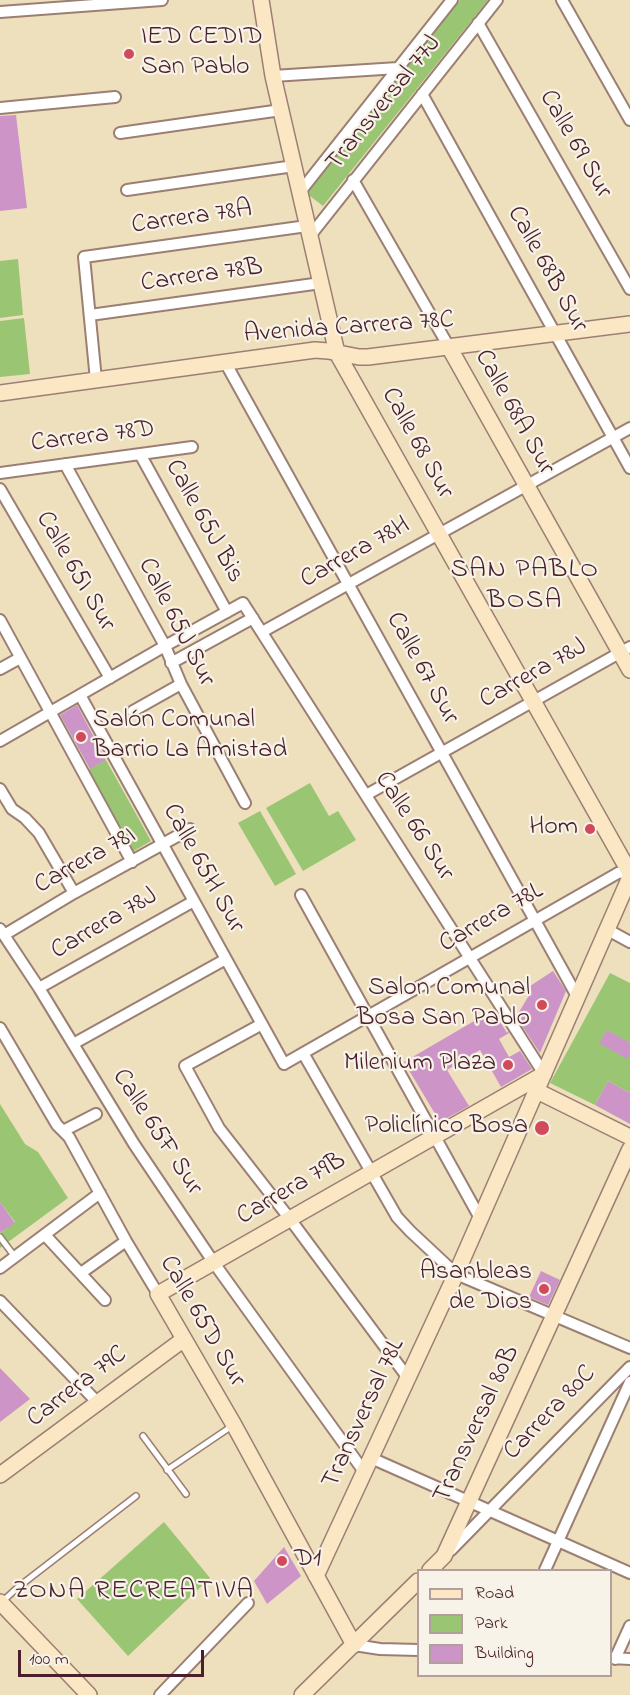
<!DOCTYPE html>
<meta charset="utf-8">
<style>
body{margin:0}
#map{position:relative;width:630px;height:1695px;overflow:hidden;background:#eedfbd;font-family:"Indie Flower",sans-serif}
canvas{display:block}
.legend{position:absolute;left:417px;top:1569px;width:195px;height:108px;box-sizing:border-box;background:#f7f3e8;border:2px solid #b29e9c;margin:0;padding:8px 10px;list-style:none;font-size:18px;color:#4a1f2b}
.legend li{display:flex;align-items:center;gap:12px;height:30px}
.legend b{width:30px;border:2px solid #b29e9c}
.scale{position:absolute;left:18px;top:1650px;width:186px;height:27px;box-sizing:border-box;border:3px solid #4a1f2b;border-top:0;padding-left:8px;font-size:18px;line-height:21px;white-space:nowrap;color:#4a1f2b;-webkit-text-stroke:4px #f7f3e8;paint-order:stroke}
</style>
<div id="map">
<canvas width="630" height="1695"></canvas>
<ul class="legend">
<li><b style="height:8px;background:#fbe7c3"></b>Road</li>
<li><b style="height:16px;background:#9ac673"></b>Park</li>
<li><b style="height:16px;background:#cd94c8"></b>Building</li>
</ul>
<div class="scale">100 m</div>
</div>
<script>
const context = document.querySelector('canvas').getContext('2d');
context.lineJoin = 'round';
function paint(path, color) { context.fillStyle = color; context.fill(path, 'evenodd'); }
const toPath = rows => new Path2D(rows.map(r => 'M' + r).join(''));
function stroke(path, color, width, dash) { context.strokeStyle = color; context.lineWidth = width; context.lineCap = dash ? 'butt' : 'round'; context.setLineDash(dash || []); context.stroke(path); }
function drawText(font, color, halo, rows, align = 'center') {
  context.font = font + ' "Indie Flower",sans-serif'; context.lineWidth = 4.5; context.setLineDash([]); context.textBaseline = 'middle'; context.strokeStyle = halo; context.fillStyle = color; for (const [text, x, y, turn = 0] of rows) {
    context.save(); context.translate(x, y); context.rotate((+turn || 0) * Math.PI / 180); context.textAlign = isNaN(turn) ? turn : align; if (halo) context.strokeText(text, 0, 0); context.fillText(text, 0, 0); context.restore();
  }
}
paint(toPath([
 [460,0,488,0,323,206,306,193],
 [18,259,23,315,0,318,0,261],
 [24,318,30,374,0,377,0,321],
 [106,760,151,841,132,852,87,770],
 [310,783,329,816,338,811,356,840,303,871,266,808],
 [260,811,296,874,275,886,238,823],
 [610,973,630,983,630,1093,608,1081,595,1105,550,1083],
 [0,1104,25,1144,38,1152,68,1198,0,1248,0,1233,15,1222,0,1202],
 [164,1522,210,1578,128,1656,77,1599]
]), '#9ac673');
paint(toPath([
 [16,115,27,208,0,211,0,116],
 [77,705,106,760,90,769,60,715],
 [553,971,566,991,540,1053,516,1017,531,992,530,986],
 [493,1010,507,1033,508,1031,509,1033,499,1039,509,1057,520,1051,532,1069,501,1087,480,1050,447,1070,469,1106,440,1122,404,1062],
 [607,1030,630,1043,630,1054,627,1059,599,1043],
 [608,1081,630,1093,630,1124,595,1105],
 [0,1202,15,1223,1,1232,0,1232],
 [541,1271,560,1280,548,1305,529,1297],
 [0,1368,30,1399,0,1422],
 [284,1547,301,1576,267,1604,254,1581]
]), '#cd94c8');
const lane = toPath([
 [0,1237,15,1257],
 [143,1436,186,1494],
 [167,1470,232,1426],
 [3,1601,17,1588,136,1496]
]);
const street = toPath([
 [562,0,630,120],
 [0,12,162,0],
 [478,23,630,289],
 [273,76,398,68],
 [422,94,630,468],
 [0,108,115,97],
 [120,133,281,110],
 [353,180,449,347],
 [127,190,294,166],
 [300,192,452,0],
 [310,236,497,0],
 [90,315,321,283],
 [225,362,578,998],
 [96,380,84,257,307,226],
 [140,454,227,612],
 [65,464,165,646,181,684,245,803],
 [0,473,192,447],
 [0,489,110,678],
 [0,620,132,862],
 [262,632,630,428],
 [171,663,253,618],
 [0,669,20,658],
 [80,695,284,1064,618,873,624,872,630,875],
 [133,711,181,684],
 [0,741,165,646,243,603,544,1074],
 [0,789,12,809,25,818,39,833,74,893],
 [366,795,630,647],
 [301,895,480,1218],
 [0,929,39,988,134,1144,214,1263,365,1473],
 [608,930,630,942],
 [4,935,74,893,190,829],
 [39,988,194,901],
 [262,1024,185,1066,219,1128,290,1219,408,1378],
 [0,1028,57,1125,69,1137,126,1241,158,1294],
 [73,1044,226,959],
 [303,1053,397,1217,410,1231,456,1274,630,1348],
 [63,1131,96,1114],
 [45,1235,105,1300],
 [0,1268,100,1193],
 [81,1273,126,1241],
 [0,1301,98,1403],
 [371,1458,630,1573],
 [451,1550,630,1367],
 [545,1570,630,1382],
 [354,1645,380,1649,418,1650],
 [611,1658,630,1659],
 [615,1659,630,1626],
 [160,1695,248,1603]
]);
const secondary = toPath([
 [261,0,273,76,337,353,630,873],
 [449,347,630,670],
 [0,393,315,350,328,351,359,357,368,357,630,324],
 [537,1091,630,1137],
 [0,1475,184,1339],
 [430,1570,444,1556,630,1149],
 [316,1576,456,1274,630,877],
 [0,1602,89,1695],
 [354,1645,234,1425,158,1294,544,1074],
 [302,1695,418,1581]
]);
stroke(lane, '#9c7f74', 8);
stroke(street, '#9c7f74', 14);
stroke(secondary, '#9c7f74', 18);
stroke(lane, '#fff', 5);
stroke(street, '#fff', 10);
stroke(secondary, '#fbe7c3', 15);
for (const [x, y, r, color] of [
 [129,54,6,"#d1495b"],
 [81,737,6,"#d1495b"],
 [590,829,6,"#d1495b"],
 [542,1005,6,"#d1495b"],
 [508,1065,6,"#d1495b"],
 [542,1128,8,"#d1495b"],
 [544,1289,6,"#d1495b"],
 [282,1561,6,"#d1495b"]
]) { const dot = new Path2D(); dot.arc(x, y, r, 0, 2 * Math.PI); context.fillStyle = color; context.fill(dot); stroke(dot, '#f7f3e8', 2); }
drawText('26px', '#4a1f2b', '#f7f3e8', [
 ["IED CEDID",141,39,"left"],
 ["San Pablo",141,69,"left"],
 ["Salón Comunal",93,722,"left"],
 ["Barrio La Amistad",93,752,"left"],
 ["Hom",578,829],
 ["Salon Comunal",530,990],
 ["Bosa San Pablo",530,1020],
 ["Milenium Plaza",496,1065],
 ["Policlínico Bosa",528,1128],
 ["Asanbleas",532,1274],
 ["de Dios",532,1304],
 ["D1",294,1561,"left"]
], 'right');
drawText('26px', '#4a1f2b', '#f7f3e8', [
 ["Transversal 77J",385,104,-51],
 ["Calle 69 Sur",574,145,60],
 ["Carrera 78A",192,219,-8],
 ["Calle 68B Sur",546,270,61],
 ["Carrera 78B",202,277,-8],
 ["Avenida Carrera 78C",349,329,-4],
 ["Calle 68A Sur",513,413,61],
 ["Carrera 78D",93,438,-7],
 ["Calle 68 Sur",416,444,61],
 ["Calle 65J Bis",203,522,61],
 ["Carrera 78H",356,554,-29],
 ["Calle 65I Sur",74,572,60],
 ["Calle 65J Sur",175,623,63],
 ["Calle 67 Sur",421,669,61],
 ["Carrera 78J",534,675,-29],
 ["Calle 66 Sur",413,827,57],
 ["Carrera 78I",86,862,-29],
 ["Calle 65H Sur",202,869,61],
 ["Carrera 78L",492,919,-30],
 ["Carrera 78J",105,925,-30],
 ["Calle 65F Sur",156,1133,57],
 ["Carrera 79B",292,1190,-30],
 ["Calle 65D Sur",201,1322,60],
 ["Carrera 79C",78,1388,-37],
 ["Transversal 78L",365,1414,-65],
 ["Carrera 80C",551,1414,-46],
 ["Transversal 80B",478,1425,-65]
]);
context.letterSpacing = '1.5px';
drawText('27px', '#4a1f2b', '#f7f3e8', [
 ["SAN PABLO",525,572],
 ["BOSA",525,603],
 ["ZONA RECREATIVA",134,1593]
]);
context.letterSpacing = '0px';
</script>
